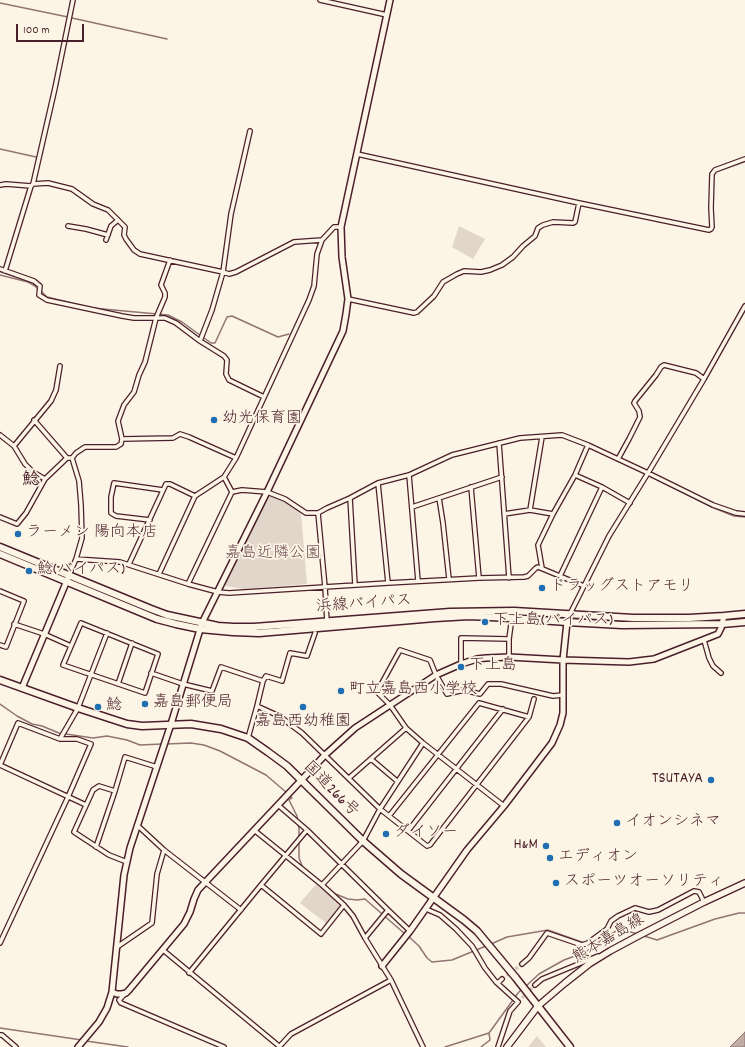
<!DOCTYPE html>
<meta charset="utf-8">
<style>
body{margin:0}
#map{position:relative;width:745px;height:1047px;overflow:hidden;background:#fcf5e5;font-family:Dekko,sans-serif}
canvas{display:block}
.scale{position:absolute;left:16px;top:24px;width:68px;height:18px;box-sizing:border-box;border:2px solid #4a1f2b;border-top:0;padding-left:5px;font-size:12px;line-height:14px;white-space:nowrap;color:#4a1f2b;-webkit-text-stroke:3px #fcf5e5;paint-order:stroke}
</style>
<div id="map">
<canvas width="745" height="1047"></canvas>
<div class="scale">100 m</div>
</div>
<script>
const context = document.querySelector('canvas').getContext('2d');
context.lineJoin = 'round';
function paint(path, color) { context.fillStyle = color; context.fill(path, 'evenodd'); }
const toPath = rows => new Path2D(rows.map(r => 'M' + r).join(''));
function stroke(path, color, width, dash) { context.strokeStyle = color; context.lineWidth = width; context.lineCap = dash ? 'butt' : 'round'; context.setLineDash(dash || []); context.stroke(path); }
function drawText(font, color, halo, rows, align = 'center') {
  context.font = font + ' Dekko,"Klee One",sans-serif'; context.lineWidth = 3.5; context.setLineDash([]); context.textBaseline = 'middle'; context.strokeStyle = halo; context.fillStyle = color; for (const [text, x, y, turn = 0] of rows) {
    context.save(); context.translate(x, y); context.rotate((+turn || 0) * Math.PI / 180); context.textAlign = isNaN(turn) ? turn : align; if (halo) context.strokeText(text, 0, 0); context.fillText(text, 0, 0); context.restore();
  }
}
paint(toPath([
 [459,226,485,239,473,259,452,247],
 [269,495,284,501,301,513,307,584,244,589,225,586,235,563],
 [318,882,343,905,327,924,300,903],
 [537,1036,546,1047,528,1047]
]), '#e2d5ca');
const water = toPath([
 [745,1032,745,1047,730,1047,745,1032]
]);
paint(water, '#c0aca5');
stroke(water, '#917474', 1);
stroke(toPath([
 [0,3,68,17],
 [72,18,167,39],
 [0,149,36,157],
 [0,275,28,282,35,286,38,289],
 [41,291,47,297,92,308,168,315,182,322,211,343,215,343,227,317,232,316,278,337,289,334],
 [650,476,714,508,734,516,745,517],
 [0,704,17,716,32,724,42,726,59,733,93,738,107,736,127,740,140,745,162,744],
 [166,744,191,743,204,745,220,751,266,775,287,793],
 [289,795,292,798,289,800,297,816,299,829,299,839],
 [299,843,299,858,303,868],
 [333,893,348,899,357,900,365,899,405,934],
 [408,936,419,946,427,958,432,962,452,960,486,946],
 [644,936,657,940,715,919,739,913,745,913],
 [491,944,507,937,548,930,593,946,619,929,638,934],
 [525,987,539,974,564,960,586,952,593,946],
 [0,1028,82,1040],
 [86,1041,128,1047],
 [445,1047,489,1033,518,993,522,989],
 [481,1047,490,1040,489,1033]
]), '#917474', 1.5);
stroke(toPath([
 [502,979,522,964],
 [518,1002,535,985]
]), '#d8cac0', 3.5, [3.5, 2]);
const street = toPath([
 [320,0,387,15],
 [357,154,579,203,709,230,711,229,712,227,711,208,712,174,715,170,745,159],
 [33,184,48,183,72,189,93,204,108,210,125,227,124,235,126,239,134,250,140,254,223,272,229,274,236,272,294,242,322,240],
 [0,185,6,184,31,186],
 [68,226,86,229,108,235],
 [106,240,111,226,118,220],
 [0,269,34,281,40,286,39,295,47,300,122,316,134,318,165,318,176,323,200,341,224,356,227,360,226,374,229,380,264,397],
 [5,271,31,186,33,184,55,88,73,0],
 [348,299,414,313,417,312,434,296,443,282,457,274,464,271,481,272,490,270,502,265,513,257,523,246,535,236,538,228,543,225,553,222,573,223,575,222,579,203],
 [200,341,212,310,223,272,231,214,250,131],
 [34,420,67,458],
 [0,435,14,446,25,464,33,472,45,479],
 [122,439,173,438,180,434,189,437,236,458],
 [499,443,509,578],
 [14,446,51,401,56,390,60,366],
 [618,459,629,439,640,417,639,411,634,403,635,401,656,375,661,367,664,365,696,373,704,379],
 [409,475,418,581],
 [575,475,602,487,630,503],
 [224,477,232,492],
 [378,483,388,583],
 [471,487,479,578],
 [232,492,242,490,267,492,285,499,306,513,318,513,327,508,350,498,378,483,409,475,452,455,520,438,562,435,588,445,648,473,713,505,736,513,745,514],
 [350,498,355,585],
 [439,498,443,523,449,579],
 [412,507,502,477],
 [530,510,542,437],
 [318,513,325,587,327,622],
 [504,514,530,510,553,514],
 [0,517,17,524,26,513,45,479,67,458,72,458,76,453,85,447,116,447,121,444,122,439,118,421,124,405,134,392,139,375,145,362,156,318,165,297,165,293,161,285,170,260],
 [150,520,116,516,111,513,111,497,114,483,163,490],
 [76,559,120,562,188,584,218,592,229,593,388,583,479,578,524,577,528,576,536,568,538,567,584,586],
 [129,564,166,484,170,484,195,496],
 [542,568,538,545,553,514,575,475,588,445],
 [159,574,195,496,224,477,236,458,309,300,314,286,317,254,322,240,334,227,341,227],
 [69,575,76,559,82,538,81,505,79,481,72,458],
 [560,576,602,487],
 [188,584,232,492],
 [0,591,24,601,6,647,0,645],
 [570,614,609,536,648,473,704,379,745,306],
 [81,623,158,654,145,693,63,665,81,623],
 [14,624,44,634,71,646],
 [704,640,709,658,713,666,721,673],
 [509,657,509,639,512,617],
 [461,664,461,638,509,639],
 [151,673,183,684,212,691,221,667,263,681],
 [118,684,132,643],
 [257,706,279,716,302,733,380,809,427,846,430,845,529,717,534,699],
 [248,738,257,706,263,681,266,676,282,681,290,653,307,656,315,633],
 [60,739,78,708,107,633],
 [371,759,397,781],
 [0,765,18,723,60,739,77,739,91,744,68,797,0,943],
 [0,765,86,805],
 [349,778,406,728],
 [115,791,99,786,93,790,74,832,109,855,127,862],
 [278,805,307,830,388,910,410,931],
 [504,806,423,743,406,728,390,705,377,692,400,650,430,660,436,675,447,694,464,690,480,694,488,684,501,684,553,696,563,695],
 [389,816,479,703,529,717],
 [137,825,164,850,241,910],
 [254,830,322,885,344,905,353,916,365,938,391,980,423,1047],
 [307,830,261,885,321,934,344,905],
 [408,831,503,709],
 [96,847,115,791,125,757,157,767],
 [322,885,363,841,380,809,423,743],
 [426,909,440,915,456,929,472,946,485,968,496,982,499,982,502,979],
 [365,938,388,910],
 [117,947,152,923,157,874,164,850],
 [163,950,279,1046],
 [522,964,529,958,547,933,582,945,588,943,607,929,611,921,618,916,635,908,649,912,658,910,694,891,699,892,704,902],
 [189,973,261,885],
 [496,982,518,1002,510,1011,498,1047],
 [535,985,542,979,598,956],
 [126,993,119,1000,121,1003,224,1047],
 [0,1035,2,1035,16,1047],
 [279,1047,291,1034,391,980]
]);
const secondary = toPath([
 [22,688,68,578],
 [382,966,410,931,467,850,504,806,552,743,560,725,563,713,563,660,567,622,570,614],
 [112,992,117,994,122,994,126,993,129,990,184,924,190,912,194,899,198,890,325,755,355,728,436,675,461,664,477,659,486,658,509,657,563,660,629,662,654,659,718,634,721,628,724,616],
 [78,1047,99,1022,107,1008,112,992,124,875,130,848,171,724,202,623,267,492,343,331,346,314,348,299,342,257,341,227,390,0]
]);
const primary = toPath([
 [507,1047,538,1006,565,983,589,964,610,951,638,936,704,902,745,883]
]);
const highway = toPath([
 [0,547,151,609,167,615,218,626,233,627,254,627,450,612,514,611,633,618,689,618,724,616,745,614],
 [0,554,157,619,176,624,200,629,233,632,259,633,435,618,469,616,511,618,567,622,622,625,722,624,745,622],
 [0,680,78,708,127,724,142,726,191,724,221,729,248,738,268,752,287,766,363,841,401,874,464,920,477,931,516,978,570,1047]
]);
stroke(street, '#4a1f2b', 6);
stroke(secondary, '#4a1f2b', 8);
stroke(primary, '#4a1f2b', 8);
stroke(highway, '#4a1f2b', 9);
stroke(street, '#fcf5e5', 3.5);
stroke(secondary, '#fcf5e5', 5);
stroke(primary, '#fcf5e5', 5.5);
stroke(highway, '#fcf5e5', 6);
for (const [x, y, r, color] of [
 [214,420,4,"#1f6fb2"],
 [18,534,4,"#1f6fb2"],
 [29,571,4,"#1f6fb2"],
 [542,588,4,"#1f6fb2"],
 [485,622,4,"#1f6fb2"],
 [461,667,4,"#1f6fb2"],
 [341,691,4,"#1f6fb2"],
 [145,704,4,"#1f6fb2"],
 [98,707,4,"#1f6fb2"],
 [303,707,4,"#1f6fb2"],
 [711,780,4,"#1f6fb2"],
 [617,823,4,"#1f6fb2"],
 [386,834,4,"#1f6fb2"],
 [546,846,4,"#1f6fb2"],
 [550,858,4,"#1f6fb2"],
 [556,883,4,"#1f6fb2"]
]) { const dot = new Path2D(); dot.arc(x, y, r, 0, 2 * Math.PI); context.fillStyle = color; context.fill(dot); stroke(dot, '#fcf5e5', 1.5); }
drawText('16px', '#4a1f2b', '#fcf5e5', [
 ["幼光保育園",222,420],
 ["ラーメン 陽向本店",26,534],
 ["鯰(バイパス)",37,571],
 ["ドラッグストアモリ",550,588],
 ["下上島(バイパス)",493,622],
 ["下上島",469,667],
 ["町立嘉島西小学校",349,691],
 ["嘉島郵便局",153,704],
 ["鯰",106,707],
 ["嘉島西幼稚園",303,723,"center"],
 ["TSUTAYA",703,780,"right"],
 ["イオンシネマ",625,823],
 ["ダイソー",394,834],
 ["H&M",538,846,"right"],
 ["エディオン",558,858],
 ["スポーツオーソリティ",564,883]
], 'left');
drawText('16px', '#704c53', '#fcf5e5', [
 ["嘉島近隣公園",273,555]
]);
drawText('16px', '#4a1f2b', '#fcf5e5', [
 ["浜線バイパス",364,605,-4],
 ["国道266号",330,790,45],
 ["熊本嘉島線",609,940,-31]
]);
drawText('bold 18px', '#4a1f2b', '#fcf5e5', [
 ["鯰",31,482]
]);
</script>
